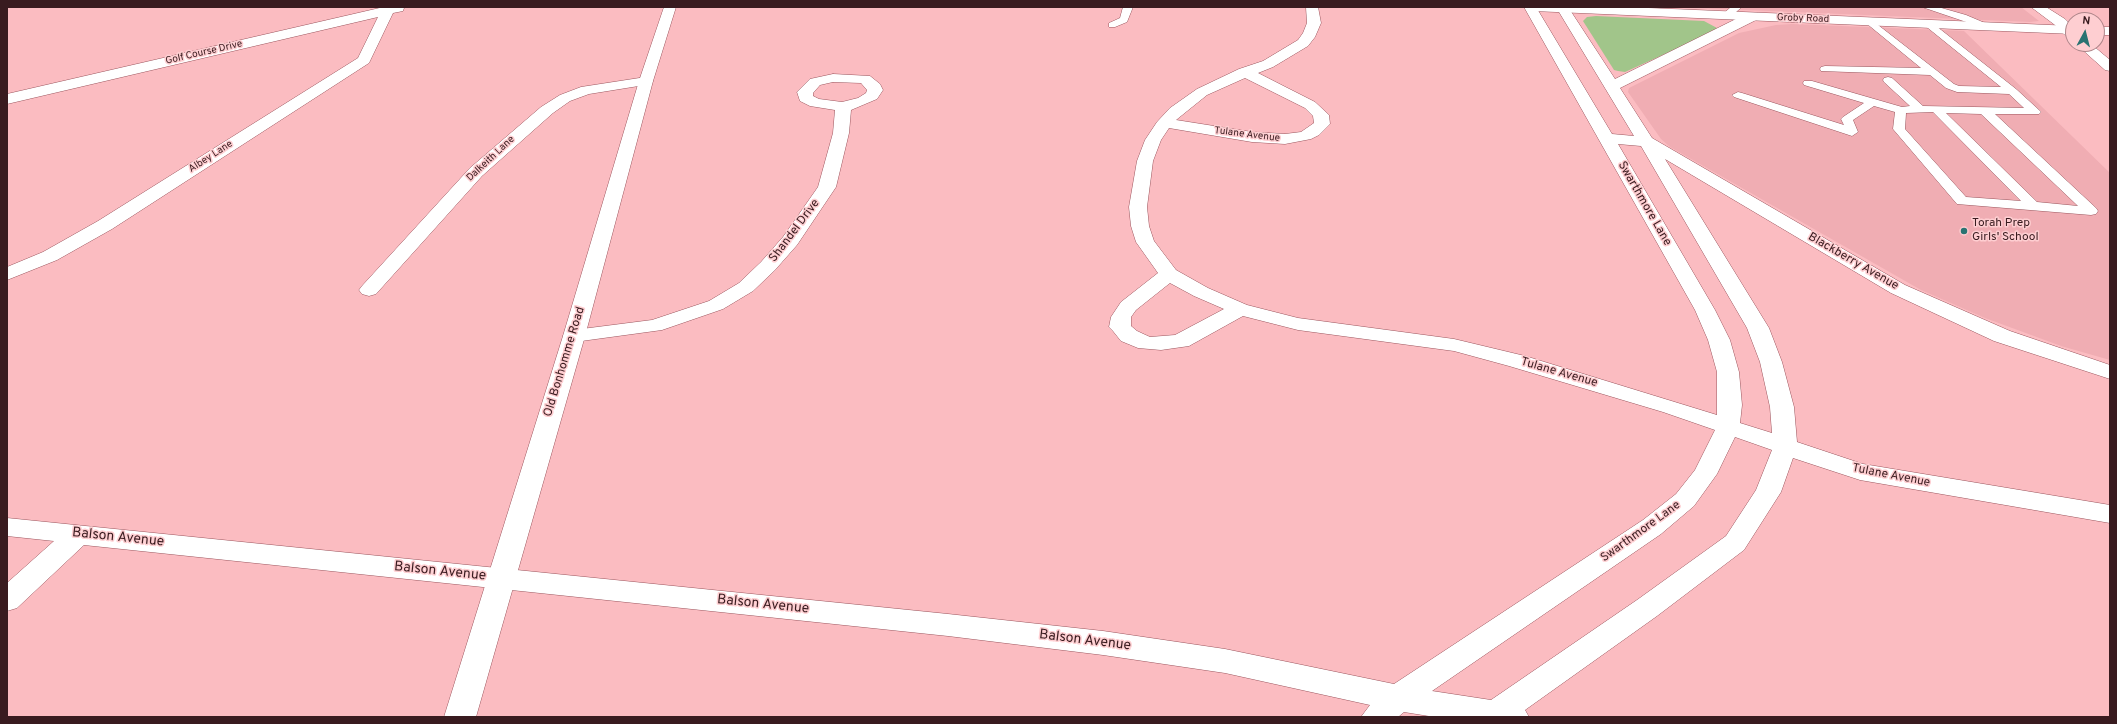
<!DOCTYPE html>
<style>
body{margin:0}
#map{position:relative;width:2117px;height:724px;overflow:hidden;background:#fbbcc1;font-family:Overpass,sans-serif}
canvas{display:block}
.frame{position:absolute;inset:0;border:8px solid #391b1f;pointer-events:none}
.north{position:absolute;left:2065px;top:12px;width:40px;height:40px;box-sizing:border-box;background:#feced1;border:1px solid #af868a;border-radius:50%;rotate:7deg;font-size:11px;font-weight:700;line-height:16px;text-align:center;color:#391b1f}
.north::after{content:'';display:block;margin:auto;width:14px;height:18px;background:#297372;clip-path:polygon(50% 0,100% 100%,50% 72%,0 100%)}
</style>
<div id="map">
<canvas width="2117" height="724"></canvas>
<div class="frame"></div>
<div class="north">N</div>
</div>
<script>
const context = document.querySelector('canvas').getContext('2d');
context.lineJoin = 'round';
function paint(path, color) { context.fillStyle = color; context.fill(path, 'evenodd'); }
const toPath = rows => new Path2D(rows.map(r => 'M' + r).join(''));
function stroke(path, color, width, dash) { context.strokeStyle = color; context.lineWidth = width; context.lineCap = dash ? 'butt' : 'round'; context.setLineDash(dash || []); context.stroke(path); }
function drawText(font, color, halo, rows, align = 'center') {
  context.font = font + ' Overpass,sans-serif'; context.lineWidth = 3; context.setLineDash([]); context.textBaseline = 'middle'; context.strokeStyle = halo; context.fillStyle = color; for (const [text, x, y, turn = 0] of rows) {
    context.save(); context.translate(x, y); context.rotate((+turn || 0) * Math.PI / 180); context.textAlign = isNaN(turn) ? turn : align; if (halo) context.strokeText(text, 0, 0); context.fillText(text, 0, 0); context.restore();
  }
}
paint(toPath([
 [1675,7,2021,7,2039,21,2030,22],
 [1792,24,1964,31,2110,173,2110,360,2061,346,1985,318,1921,290,1670,147,1661,139,1628,92,1629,88,1739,33,1776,25]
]), '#f0adb3');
paint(toPath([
 [1596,16,1704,21,1717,28,1716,31,1625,72,1618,71,1614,70,1583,21,1587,17]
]), '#a1c58a');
const service = toPath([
 [1123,7,1133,7,1127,22,1115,27,1109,27,1109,23,1120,18,1123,7],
 [1731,7,1742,7,1730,17,1724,17,1724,13,1731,7],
 [1922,7,1938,7,1966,15,1992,26,1990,28,1984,28,1922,7],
 [1869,18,1954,84,1959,86,2001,87,1923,24,1928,21,1931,22,2016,89,2039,110,2041,112,2039,114,1995,114,2096,208,2098,211,2096,214,2091,215,1957,204,1893,129,1895,112,1874,106,1853,120,1858,132,1852,136,1734,97,1732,95,1738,92,1742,93,1844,125,1841,119,1843,117,1864,103,1804,85,1803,83,1804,81,1812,81,1902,107,1910,106,1884,82,1883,80,1884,78,1888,77,1892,78,1923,106,2024,108,2009,94,1957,92,1946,88,1930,75,1821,71,1820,69,1821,67,1825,66,1921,68,1866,23,1864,21,1869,18],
 [1933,112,2021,201,1966,197,1905,129,1906,113,1933,112],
 [1946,113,1981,114,2078,206,2037,202,1946,113]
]);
const minor = toPath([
 [384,7,404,8,403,11,393,13,369,63,112,229,57,260,7,280,7,267,43,252,98,221,358,58,378,17,7,104,7,94,384,7],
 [1306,7,1318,7,1321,23,1315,37,1308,46,1273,67,1258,73,1315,102,1329,115,1330,124,1319,135,1311,139,1285,144,1252,142,1169,128,1161,140,1153,161,1147,207,1149,226,1154,241,1176,270,1208,288,1247,305,1298,318,1454,339,1525,356,1717,415,1717,372,1708,340,1695,310,1524,7,1536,7,1612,134,1634,136,1556,7,1568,7,1615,79,1748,13,1758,13,1760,16,1758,19,1620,88,1652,138,1905,285,2010,331,2110,365,2110,379,1994,341,1891,293,1665,159,1769,328,1782,362,1794,407,1797,442,1863,464,2110,505,2110,523,1860,480,1793,458,1781,492,1744,550,1657,616,1525,710,1529,717,1435,717,1404,712,1398,717,1361,717,1370,705,1225,673,1103,655,948,636,84,545,17,608,7,611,7,583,54,541,7,536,7,518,948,614,1103,631,1225,649,1394,684,1643,520,1676,494,1695,470,1715,430,1663,412,1509,366,1454,351,1298,330,1243,316,1189,346,1161,350,1138,348,1121,341,1113,331,1109,327,1111,317,1121,302,1158,273,1136,242,1131,226,1129,207,1137,161,1145,140,1157,122,1170,108,1197,89,1239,69,1263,61,1298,40,1303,33,1307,23,1306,7],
 [1245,78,1305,108,1313,116,1314,123,1301,132,1285,134,1252,132,1176,120,1207,95,1245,78],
 [1618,144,1641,146,1747,328,1760,362,1770,407,1772,433,1740,423,1742,405,1739,372,1730,340,1715,310,1618,144],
 [1170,283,1194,296,1224,309,1175,335,1150,337,1137,331,1131,326,1131,317,1136,310,1170,283],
 [1735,437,1772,450,1756,490,1726,536,1637,600,1491,700,1432,691,1661,534,1694,506,1717,474,1735,437],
 [2031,7,2046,7,2065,19,2073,27,2073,39,2068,38,2055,25,2031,7],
 [2076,44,2091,44,2110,60,2110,71,2105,70,2076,44],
 [833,74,870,76,880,84,883,90,877,99,851,110,849,133,836,187,797,245,775,270,753,291,723,309,662,330,574,342,566,341,563,336,566,331,652,320,709,301,739,283,761,262,783,237,818,187,833,133,835,110,810,106,800,101,797,92,810,79,833,74],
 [833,82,861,83,867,90,866,93,858,98,842,102,819,99,813,96,813,93,820,85,833,82],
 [646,77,651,78,653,81,651,84,589,94,570,101,553,113,482,176,376,294,369,296,362,294,359,290,362,286,470,168,541,107,560,95,581,87,646,77]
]);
const tertiary = toPath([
 [664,7,676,7,653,81,585,336,476,717,444,717,563,336,639,81,664,7],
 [1527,7,1625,7,2073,26,2073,34,1533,11,1527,7],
 [2097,27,2110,27,2110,35,2097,35,2097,27]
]);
stroke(service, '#9b565e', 1);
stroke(minor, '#9b565e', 1);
stroke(tertiary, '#9b565e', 1);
paint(service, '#fff');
paint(minor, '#fff');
paint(tertiary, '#fff');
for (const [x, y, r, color] of [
 [1964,231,4,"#297372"]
]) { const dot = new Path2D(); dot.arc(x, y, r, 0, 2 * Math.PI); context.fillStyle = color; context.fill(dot); stroke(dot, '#feced1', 1.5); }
drawText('10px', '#391b1f', '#feced1', [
 ["Groby Road",1803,19,2],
 ["Golf Course Drive",204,53,-13],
 ["Tulane Avenue",1247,135,7],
 ["Albey Lane",211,157,-33],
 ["Dalkeith Lane",491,159,-43]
]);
drawText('12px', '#391b1f', '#feced1', [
 ["Swarthmore Lane",1644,204,60],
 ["Shandel Drive",795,231,-53],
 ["Blackberry Avenue",1853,262,30],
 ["Old Bonhomme Road",565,362,-73],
 ["Tulane Avenue",1559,373,16],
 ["Tulane Avenue",1891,476,11],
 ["Swarthmore Lane",1641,532,-36]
]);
drawText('12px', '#391b1f', '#feced1', [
 ["Torah Prep",1972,224],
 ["Girls' School",1972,238]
], 'left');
drawText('14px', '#391b1f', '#feced1', [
 ["Balson Avenue",118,538,6],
 ["Balson Avenue",440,572,6],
 ["Balson Avenue",763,605,6],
 ["Balson Avenue",1085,641,7]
]);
</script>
